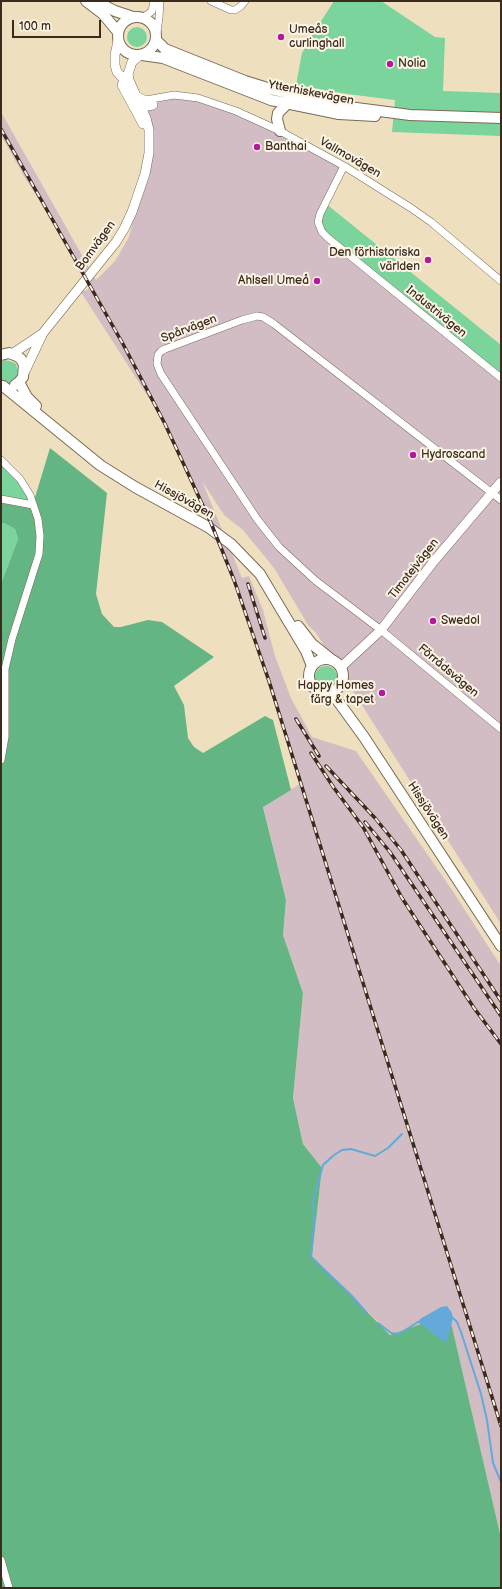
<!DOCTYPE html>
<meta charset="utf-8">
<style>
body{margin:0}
#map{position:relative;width:502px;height:1589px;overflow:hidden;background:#eee0be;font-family:"Balsamiq Sans",sans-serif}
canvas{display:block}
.frame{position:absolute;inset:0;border:2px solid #3b2a1e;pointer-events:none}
.scale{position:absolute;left:12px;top:20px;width:89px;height:18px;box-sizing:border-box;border:2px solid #3b2a1e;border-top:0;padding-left:5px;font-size:12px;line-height:14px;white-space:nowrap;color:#3b2a1e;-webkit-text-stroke:3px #fcf5e5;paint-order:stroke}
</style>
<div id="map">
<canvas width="502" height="1589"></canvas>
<div class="frame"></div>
<div class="scale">100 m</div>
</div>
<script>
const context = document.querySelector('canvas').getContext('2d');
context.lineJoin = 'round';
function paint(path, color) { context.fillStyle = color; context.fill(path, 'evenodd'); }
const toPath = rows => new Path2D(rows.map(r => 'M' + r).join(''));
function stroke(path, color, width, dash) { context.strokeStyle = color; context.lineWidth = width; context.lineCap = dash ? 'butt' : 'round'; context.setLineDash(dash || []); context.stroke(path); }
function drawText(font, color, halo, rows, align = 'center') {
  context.font = font + ' "Balsamiq Sans",sans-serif'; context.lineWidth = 4; context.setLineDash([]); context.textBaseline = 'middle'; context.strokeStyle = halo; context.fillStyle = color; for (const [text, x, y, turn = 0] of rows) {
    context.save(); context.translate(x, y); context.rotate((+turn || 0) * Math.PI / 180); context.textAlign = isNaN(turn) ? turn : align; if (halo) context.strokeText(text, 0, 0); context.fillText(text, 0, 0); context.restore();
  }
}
paint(toPath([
 [174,95,236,111,344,166,325,203,501,378,501,924,316,633,308,625,274,568,243,530,224,515,202,481,242,578,249,576,263,610,275,656,291,698,312,737,356,751,452,890,501,966,501,1538,449,1315,391,1335,312,1256,322,1168,303,1144,293,1098,303,993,283,935,286,900,263,806,300,784,237,589,185,466,161,417,79,289,86,291,90,287,50,216,25,178,1,135,1,112,96,280,115,261,129,237,145,174,147,113,149,108,153,105]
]), '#d2bdc5');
paint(toPath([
 [334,1,381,1,435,37,445,38,443,91,501,93,501,136,392,132,395,100,347,94,296,85,302,53,314,32],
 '127 37a10 10 0 1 1 20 0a10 10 0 1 1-20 0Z',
 [325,203,501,345,501,378,322,232,320,214],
 [5,360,13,362,16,364,18,371,16,378,10,383,1,381,1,362],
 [1,460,9,467,33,505,1,499],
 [1,523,4,523,15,529,18,539,1,584],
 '315 677a11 11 0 1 1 22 0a11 11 0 1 1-22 0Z'
]), '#7ad49b');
paint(toPath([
 [50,448,107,493,96,594,102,614,114,627,121,627,148,620,162,622,214,657,174,686,184,705,188,738,194,747,203,753,265,716,273,720,291,790,263,807,286,900,283,935,303,993,293,1098,303,1144,322,1168,312,1256,390,1335,449,1314,501,1538,501,1588,1,1588,1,584,18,539,15,529,4,523,1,523,1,499,33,504]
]), '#63b683');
paint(toPath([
 [447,1306,452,1313,453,1318,447,1342,443,1341,418,1322,420,1319,441,1307]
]), '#63a9d9');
stroke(toPath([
 [367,1313,351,1295,311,1257,314,1225,313,1200,323,1165,334,1155,342,1150,351,1149,375,1156,388,1148,402,1134],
 [453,1318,457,1322,461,1332,481,1394,487,1420,493,1463,501,1482],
 [378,1323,391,1333,399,1334,418,1322]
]), '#63a9d9', 2);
const minor = toPath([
 [211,1,231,10,235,10,241,6,245,1],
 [143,18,152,11,154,1],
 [157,32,159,18,160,1],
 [136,95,146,100,174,95,198,98,236,111,280,131,344,166,411,208,431,222,501,281],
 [344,166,320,214,318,222,322,232,328,238,501,378],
 [1,460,20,479,30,495,38,519,40,536,39,554,12,639,5,669,5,737,1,760],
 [1,499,33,505],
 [501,500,274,324,263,317,257,316,242,320,165,349,161,351,158,355,157,364,161,374,257,519,279,547,316,581,381,630,501,729],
 [1,1560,9,1588]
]);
const tertiary = toPath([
 [118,41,115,55,115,65,117,72,122,77,128,88],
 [122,85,143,124],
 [138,106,142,107,153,105],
 [12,354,42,334],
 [25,371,43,333,116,242,124,229,132,212,145,174,149,153,149,130,146,118,129,80,128,74,132,62,139,56],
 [341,667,381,630,434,561,501,482]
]);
const secondary = toPath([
 [86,1,103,14,118,32],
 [95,1,115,11,133,17],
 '118 36a19 19 0 1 1 38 0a19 19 0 1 1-38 0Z',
 [156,40,165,49,245,81,274,90,341,106,410,115,501,118],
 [142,55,163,58,271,100,339,114,375,116],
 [280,131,277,119,278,113,288,103],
 [1,355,9,353,17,356,21,359,24,365,23,377,19,382,15,385],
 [19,382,27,397,36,406],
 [3,386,100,465,135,487,208,527,231,544,260,574,306,651,312,666],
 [298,626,312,644,332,660],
 '309 676a17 17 0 1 1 34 0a17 17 0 1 1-34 0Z',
 [332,693,364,737,501,946]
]);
stroke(minor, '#7a6a56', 8);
stroke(tertiary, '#7a6a56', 10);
stroke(secondary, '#7a6a56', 12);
stroke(minor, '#fff', 7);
stroke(tertiary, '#fff', 9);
stroke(secondary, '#fff', 10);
const rail = toPath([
 [1,129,123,344,165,424,211,523,234,580,269,681,501,1426],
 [248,584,265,638],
 [296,719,319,756],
 [311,753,334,788,363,827,402,898,474,1008,501,1044],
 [326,766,375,818,401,850,501,1001],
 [365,822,390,852,501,1016]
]);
stroke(rail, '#3b2a1e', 3.5);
stroke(rail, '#fcf5e5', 2, [6]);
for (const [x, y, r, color] of [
 [281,37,4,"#b5179e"],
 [390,64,4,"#b5179e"],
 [257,147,4,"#b5179e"],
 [428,260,4,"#b5179e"],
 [317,281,4,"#b5179e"],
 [413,455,4,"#b5179e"],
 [433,621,4,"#b5179e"],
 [382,693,4,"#b5179e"]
]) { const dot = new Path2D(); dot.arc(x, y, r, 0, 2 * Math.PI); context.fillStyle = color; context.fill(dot); stroke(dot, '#fcf5e5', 1.5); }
drawText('12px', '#3b2a1e', '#fcf5e5', [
 ["Umeås",289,30],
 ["curlinghall",289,44],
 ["Nolia",398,64],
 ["Banthai",265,147],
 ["Den förhistoriska",420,253,"right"],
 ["världen",420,267,"right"],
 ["Ahlsell Umeå",309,281,"right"],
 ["Hydroscand",421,455],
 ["Swedol",441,621],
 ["Happy Homes",374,686,"right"],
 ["färg & tapet",374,700,"right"]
], 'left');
drawText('12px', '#3b2a1e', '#fcf5e5', [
 ["Ytterhiskevägen",311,93,11],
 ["Vallmovägen",350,158,30],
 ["Bomvägen",96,246,-54],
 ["Industrivägen",436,312,39],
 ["Spårvägen",189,329,-21],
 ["Hissjövägen",184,500,29],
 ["Timotejvägen",414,569,-52],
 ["Förrådsvägen",448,671,40],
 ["Hissjövägen",428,811,57]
]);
</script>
